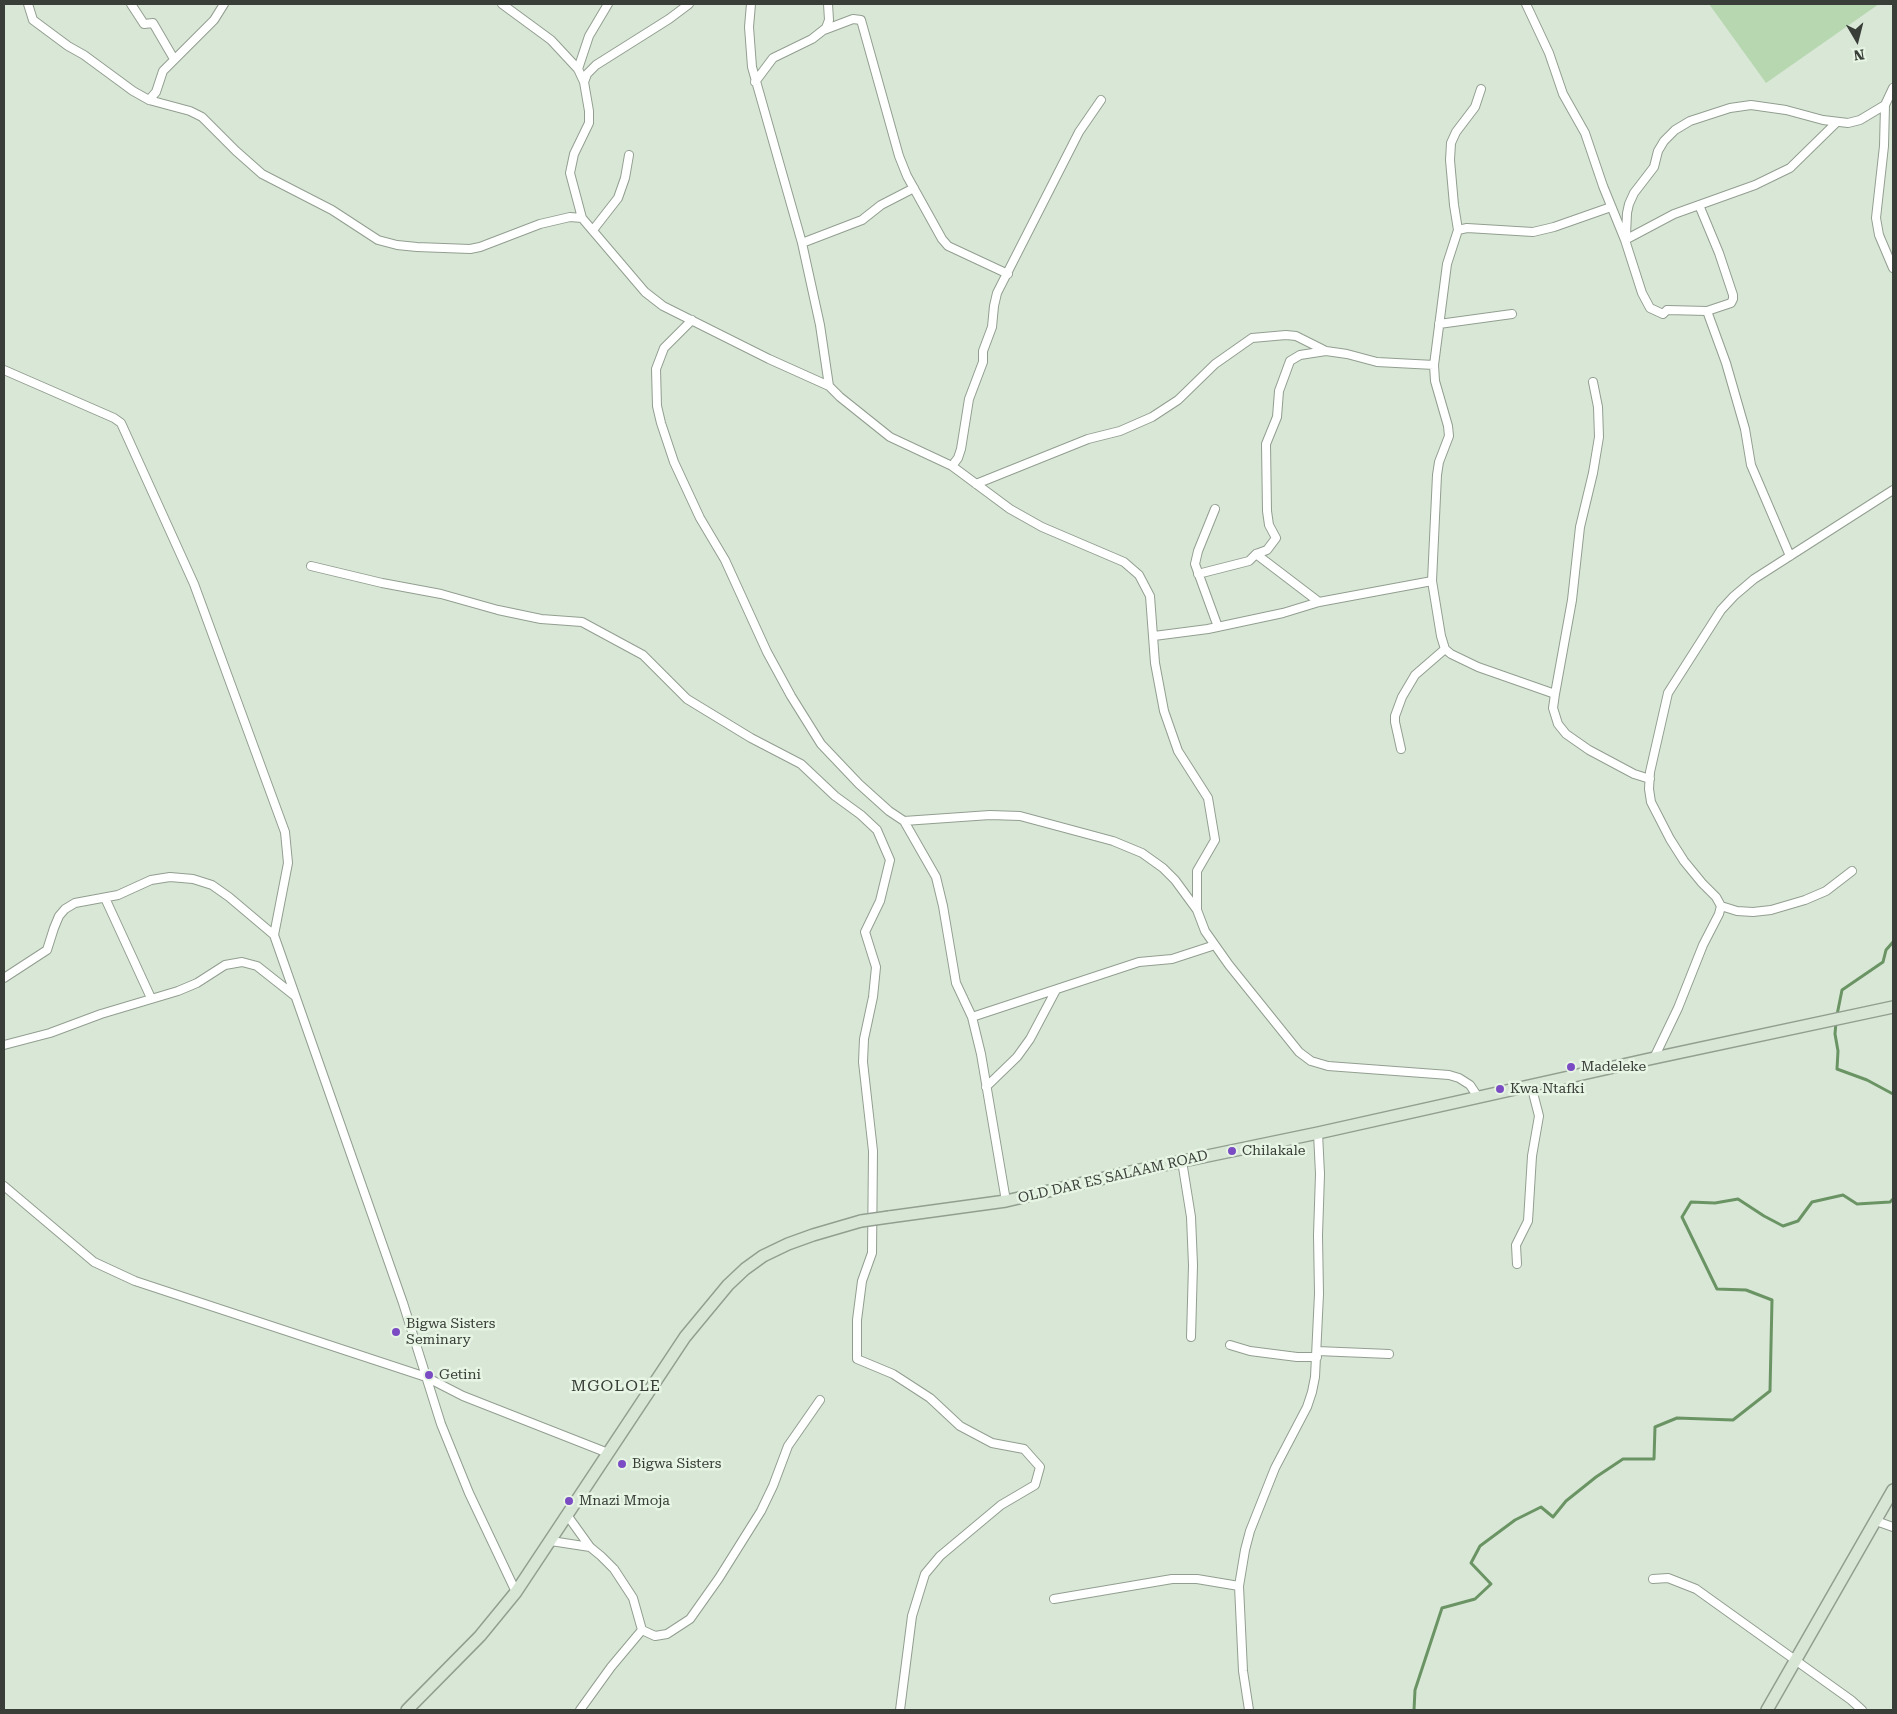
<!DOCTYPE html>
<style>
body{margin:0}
#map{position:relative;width:1897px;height:1714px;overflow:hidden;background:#d9e7d7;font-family:"Roboto Serif",serif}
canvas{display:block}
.frame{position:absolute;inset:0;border:5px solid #393e38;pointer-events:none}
.north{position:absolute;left:1832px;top:15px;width:50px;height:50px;-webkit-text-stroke:4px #e7f5e4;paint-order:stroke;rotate:172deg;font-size:14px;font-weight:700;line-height:20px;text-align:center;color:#393e38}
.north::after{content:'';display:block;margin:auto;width:18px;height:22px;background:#393e38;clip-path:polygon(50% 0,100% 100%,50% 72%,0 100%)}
</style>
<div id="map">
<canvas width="1897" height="1714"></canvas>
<div class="frame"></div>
<div class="north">N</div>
</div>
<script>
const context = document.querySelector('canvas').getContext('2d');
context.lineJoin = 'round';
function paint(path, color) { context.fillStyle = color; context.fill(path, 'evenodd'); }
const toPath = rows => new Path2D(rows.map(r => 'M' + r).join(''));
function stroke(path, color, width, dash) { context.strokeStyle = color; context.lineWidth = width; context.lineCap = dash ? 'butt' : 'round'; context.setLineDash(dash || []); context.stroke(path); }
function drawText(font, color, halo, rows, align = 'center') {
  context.font = font + ' "Roboto Serif",serif'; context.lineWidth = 5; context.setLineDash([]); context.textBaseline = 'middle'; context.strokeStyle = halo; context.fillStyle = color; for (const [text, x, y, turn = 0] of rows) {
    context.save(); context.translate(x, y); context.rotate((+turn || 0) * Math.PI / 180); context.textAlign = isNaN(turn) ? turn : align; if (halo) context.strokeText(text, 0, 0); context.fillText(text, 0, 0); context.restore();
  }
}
paint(toPath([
 [1709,4,1879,4,1766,83]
]), '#b7d7b1');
stroke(toPath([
 [1837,1015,1842,990,1883,962,1886,950,1893,942],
 [1836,1022,1835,1034,1838,1051,1837,1069,1867,1080,1893,1094],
 [1414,1710,1415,1690,1442,1608,1475,1599,1491,1584,1471,1563,1480,1546,1515,1520,1541,1507,1553,1517,1566,1501,1596,1477,1623,1459,1654,1459,1655,1427,1677,1418,1733,1420,1770,1391,1772,1300,1746,1290,1717,1289,1682,1217,1691,1202,1715,1203,1738,1199,1764,1216,1783,1226,1798,1221,1812,1202,1843,1195,1857,1204,1890,1202,1893,1199]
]), '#6b9464', 3);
const street = toPath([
 [28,4,33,20,68,46,84,55,133,91,149,100,190,111,202,117,236,151,262,174,332,210,378,240,397,245,417,247,470,249,480,247,540,224,570,217,582,218,645,292,663,306,769,359,829,386,840,397,890,437,952,466,1010,509,1042,527,1124,562,1139,575,1150,596,1155,663,1164,711,1178,751,1208,798,1215,840,1197,871,1197,910,1205,931,1229,965,1299,1052,1311,1061,1328,1066,1449,1075,1459,1078,1470,1085,1478,1097],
 [131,4,144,24,153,23,174,59],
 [502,4,551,40,578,69,584,82,589,111,589,123,574,154,570,173,582,218],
 [751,4,749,27,752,67,802,243,820,325,829,386],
 [1526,4,1549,53,1563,94,1585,133,1603,186,1625,240,1642,293,1650,308,1663,314,1667,310,1707,311,1726,363,1745,429,1751,465,1790,556],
 [824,30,853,19,861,20,899,156,907,176,942,239,948,246,1008,274],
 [578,69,589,36,608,4],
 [584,82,587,74,596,65,669,19,689,4],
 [755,82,773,58,812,39,826,28,829,20,828,4],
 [1893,88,1885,105,1884,146,1876,218,1879,235,1893,268],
 [149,100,156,92,163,71,214,20,224,4],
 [1699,205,1719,253,1733,295,1733,299,1731,303,1707,311],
 [1611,207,1554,227,1533,232,1467,228,1458,230,1447,264,1434,365,1435,381,1448,426,1449,436,1439,462,1437,475,1432,581,1441,636,1445,649,1451,654,1478,667,1555,694,1553,708,1558,724,1566,734,1589,750,1634,774,1650,779],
 [593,230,618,198,625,178,629,155],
 [1458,230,1454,205,1450,160,1451,143,1456,132,1475,107,1481,89],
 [1626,235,1627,213,1629,204,1634,193,1654,167,1658,151,1664,141,1675,130,1690,121,1730,108,1751,105,1786,110,1823,120,1848,123,1860,120,1885,105],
 [1625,240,1674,214,1755,185,1790,168,1837,122],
 [802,243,862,220,881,205,914,188],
 [692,320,664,348,656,369,657,406,661,423,674,462,700,518,725,560,767,652,791,696,821,744,859,784,889,811,904,821,936,877,943,906,956,983,972,1017,981,1054,1006,1201],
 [1439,324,1512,314],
 [4,370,114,418,121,423,194,584,285,832,288,863,274,935,403,1303,441,1424,469,1493,516,1592],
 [952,466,958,458,961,449,969,399,983,362,983,351,992,327,994,306,997,293,1079,132,1101,100],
 [976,484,1088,439,1120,431,1152,417,1178,400,1215,364,1252,338,1286,335,1296,336,1324,350],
 [1215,509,1198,551,1195,564,1218,627],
 [1256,554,1319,602],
 [311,566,382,583,441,594,498,610,541,619,582,622,643,655,687,699,751,738,801,764,835,796,861,815,877,830,890,860,880,901,865,932,876,967,873,997,864,1039,863,1062,873,1151,872,1253,862,1281,857,1320,857,1359,893,1374,930,1398,960,1426,992,1443,1024,1449,1040,1467,1035,1485,1001,1505,940,1556,925,1574,912,1616,900,1710],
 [1198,574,1249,561,1256,554,1267,550,1276,538,1269,525,1267,511,1266,444,1277,417,1279,391,1290,361,1300,355,1326,351,1347,354,1377,362,1434,365],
 [1154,636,1208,629,1283,613,1319,602,1432,581],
 [1555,694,1572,600,1580,527,1593,473,1599,437,1598,407,1593,382],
 [1401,749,1395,722,1395,716,1402,697,1415,675,1445,649],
 [904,821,990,815,1020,816,1113,841,1142,853,1163,868,1175,880,1197,910],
 [105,898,151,998],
 [1721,906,1737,911,1753,912,1771,910,1805,900,1826,891,1852,871],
 [4,978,47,950,54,928,59,916,65,909,75,903,118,895,151,880,170,877,193,879,212,885,229,897,274,935],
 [972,1017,1139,962,1172,959,1215,945],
 [4,1045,50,1033,101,1014,178,991,197,983,225,965,242,962,257,966,295,996],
 [1654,1058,1678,1008,1703,945,1719,914,1721,906,1716,897,1702,883,1684,861,1670,839,1651,802,1649,789,1650,772,1668,693,1721,610,1734,596,1754,579,1893,490],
 [986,1087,1017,1057,1030,1039,1056,990],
 [1182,1161,1191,1217,1193,1265,1191,1337],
 [4,1186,94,1262,135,1281,426,1377,463,1396,608,1453],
 [1517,1264,1516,1245,1528,1221,1532,1156,1539,1116,1531,1085],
 [1230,1345,1250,1351,1297,1357,1317,1357],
 [1317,1351,1389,1354],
 [567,1515,590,1547],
 [1876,1521,1893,1527],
 [551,1541,590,1547,601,1556,614,1569,633,1598,642,1630],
 [1653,1579,1668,1578,1696,1589,1851,1700,1862,1710],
 [1054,1599,1172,1579,1197,1579,1239,1586],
 [642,1630,655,1636,667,1634,690,1619,719,1578,761,1511,773,1486,788,1446,820,1400],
 [580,1710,611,1667,642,1630],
 [1249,1710,1243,1671,1239,1586,1245,1550,1250,1531,1275,1468,1307,1407,1312,1392,1315,1377,1319,1294,1318,1235,1320,1174,1318,1133]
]);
const secondary = toPath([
 [889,1217,1006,1201,1130,1172,1318,1133,1654,1058,1893,1007],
 [407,1710,480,1636,516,1592,685,1337,728,1285,745,1269,763,1256,788,1244,813,1235,861,1221],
 [1767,1710,1893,1490]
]);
stroke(street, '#929f90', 10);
stroke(secondary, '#929f90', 14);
stroke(street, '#fff', 8);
stroke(secondary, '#d8e7d5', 11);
const secondaryBridge = toPath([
 [861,1221,889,1217]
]);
stroke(secondaryBridge, '#929f90', 14, []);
stroke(secondaryBridge, '#d8e7d5', 11);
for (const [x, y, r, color] of [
 [1571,1067,5,"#7b4bc3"],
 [1500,1089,5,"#7b4bc3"],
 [1232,1151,5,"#7b4bc3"],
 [396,1332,5,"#7b4bc3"],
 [429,1375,5,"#7b4bc3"],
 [622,1464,5,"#7b4bc3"],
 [569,1501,5,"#7b4bc3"]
]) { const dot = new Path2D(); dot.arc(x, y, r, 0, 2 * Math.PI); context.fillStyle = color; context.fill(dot); stroke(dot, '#e7f5e4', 2); }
drawText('14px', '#393e38', '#e7f5e4', [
 ["Madeleke",1581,1067],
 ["Kwa Ntafki",1510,1089],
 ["Chilakale",1242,1151],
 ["Bigwa Sisters",406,1324],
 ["Seminary",406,1340],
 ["Getini",439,1375],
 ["Bigwa Sisters",632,1464],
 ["Mnazi Mmoja",579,1501]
], 'left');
drawText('14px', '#393e38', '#e7f5e4', [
 ["OLD DAR ES SALAAM ROAD",1113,1177,-13]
]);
context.letterSpacing = '1px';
drawText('16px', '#393e38', '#e7f5e4', [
 ["MGOLOLE",616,1386]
]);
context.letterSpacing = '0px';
</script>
